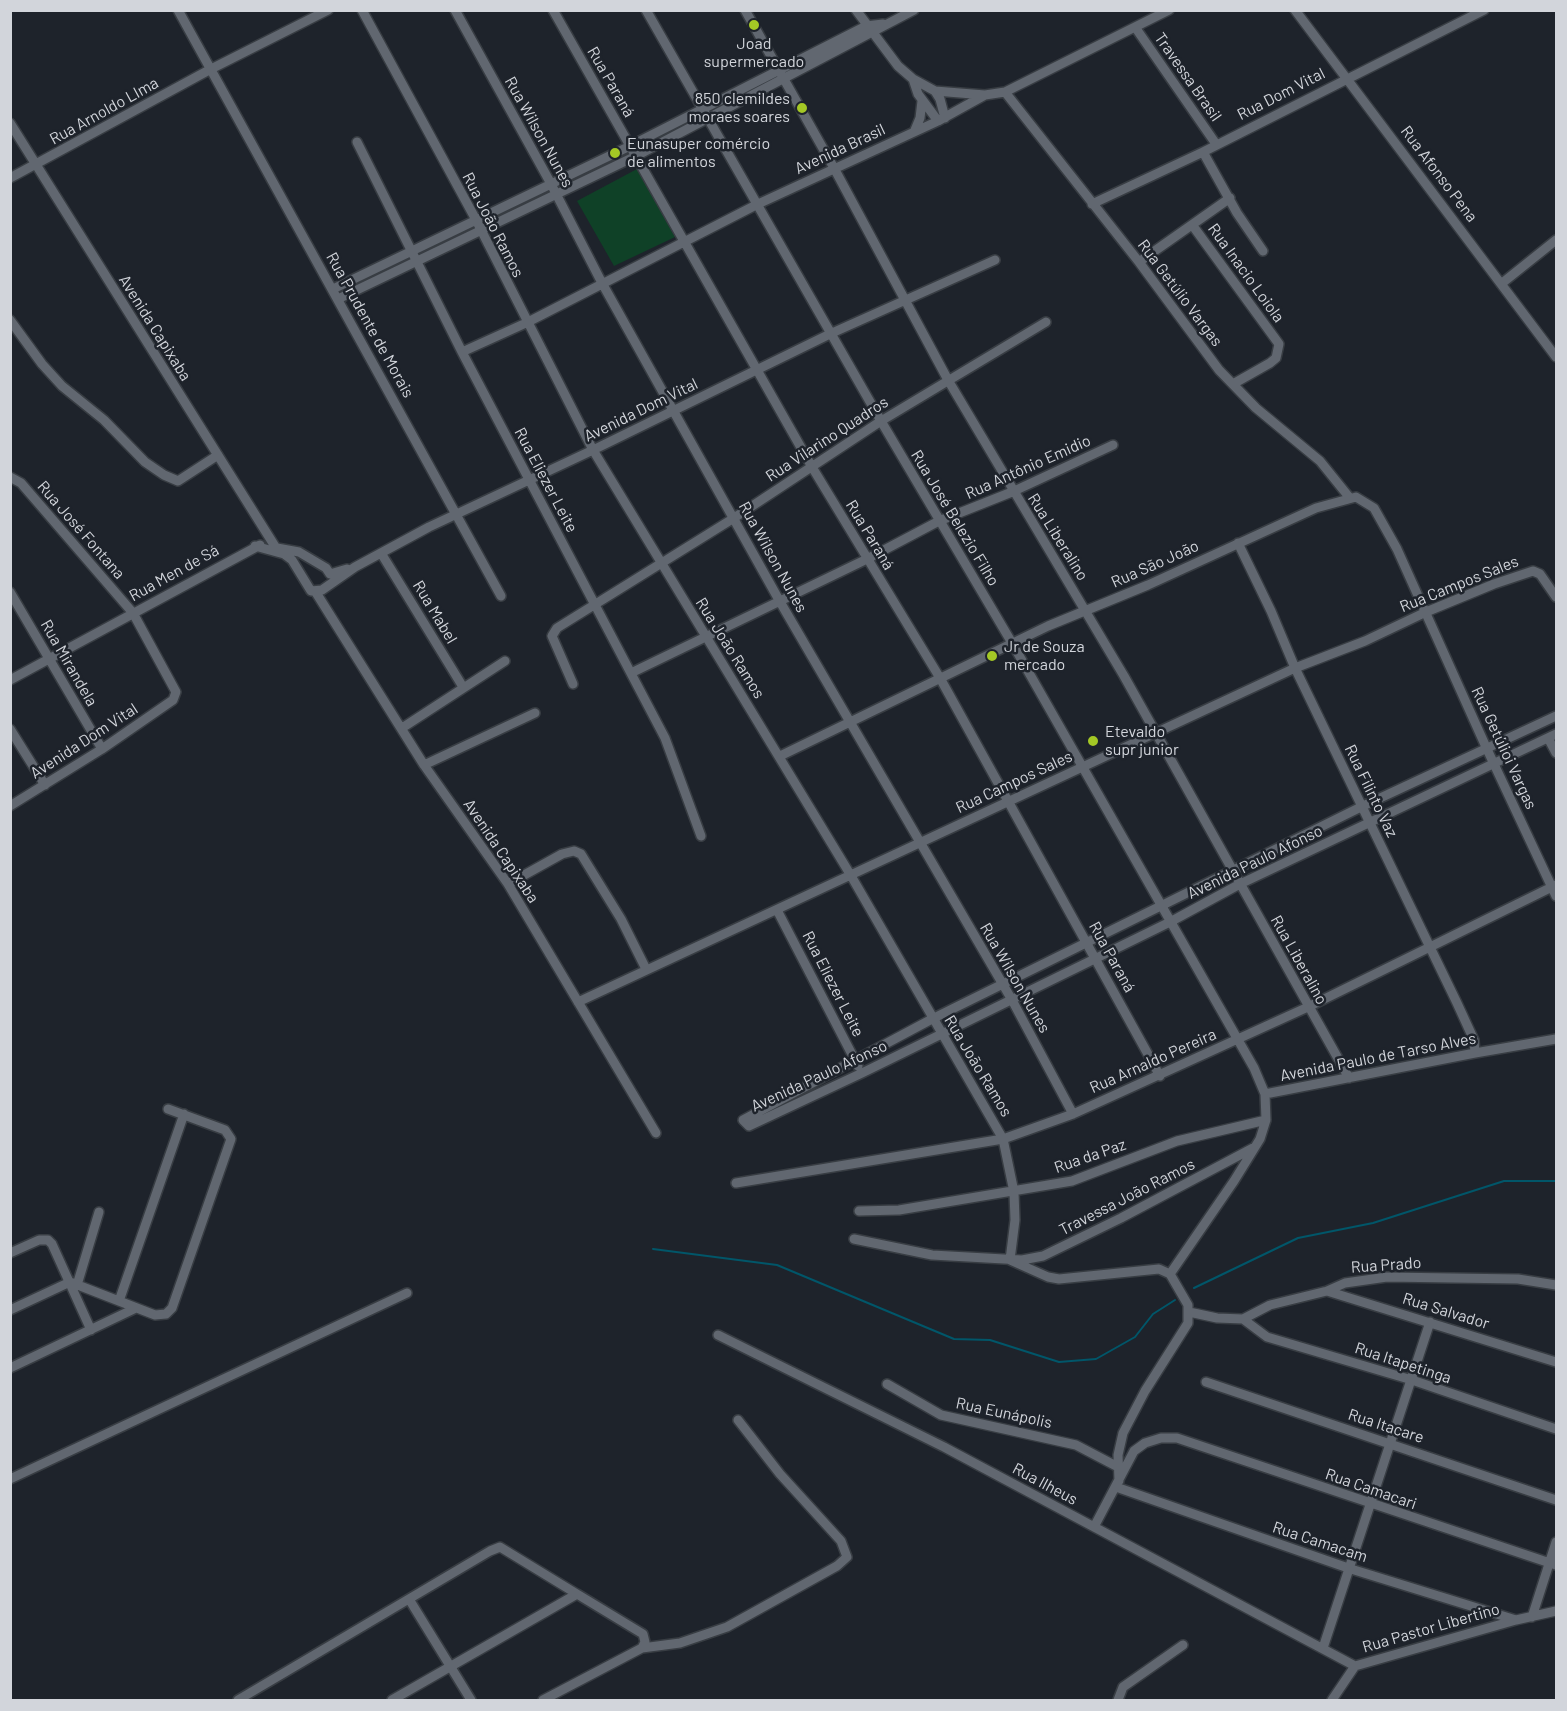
<!DOCTYPE html>
<meta charset="utf-8">
<style>
body{margin:0}
#map{position:relative;width:1567px;height:1711px;overflow:hidden;background:#1e232b;font-family:Barlow,sans-serif}
canvas{display:block}
.frame{position:absolute;inset:0;border:12px solid #d2d5db;pointer-events:none}
</style>
<div id="map">
<canvas width="1567" height="1711"></canvas>
<div class="frame"></div>
</div>
<script>
const context = document.querySelector('canvas').getContext('2d');
context.lineJoin = 'round';
function paint(path, color) { context.fillStyle = color; context.fill(path, 'evenodd'); }
const toPath = rows => new Path2D(rows.map(r => 'M' + r).join(''));
function stroke(path, color, width, dash) { context.strokeStyle = color; context.lineWidth = width; context.lineCap = dash ? 'butt' : 'round'; context.setLineDash(dash || []); context.stroke(path); }
function drawText(font, color, halo, rows, align = 'center') {
  context.font = font + ' Barlow,sans-serif'; context.lineWidth = 5; context.setLineDash([]); context.textBaseline = 'middle'; context.strokeStyle = halo; context.fillStyle = color; for (const [text, x, y, turn = 0] of rows) {
    context.save(); context.translate(x, y); context.rotate((+turn || 0) * Math.PI / 180); context.textAlign = isNaN(turn) ? turn : align; if (halo) context.strokeText(text, 0, 0); context.fillText(text, 0, 0); context.restore();
  }
}
paint(toPath([
 [637,169,675,237,614,266,577,201]
]), '#0f4127');
stroke(toPath([
 [653,1249,777,1265,954,1339,990,1340,1059,1362,1096,1359,1135,1337,1153,1314,1175,1300],
 [1194,1288,1298,1238,1373,1223,1504,1181,1556,1181]
]), '#015669', 2);
const street = toPath([
 [178,10,501,596],
 [362,10,475,218,593,450,850,874,1003,1139,1014,1192,1015,1220,1010,1260,1048,1277,1059,1279,1159,1269,1170,1274,1188,1305,1188,1323,1145,1391,1123,1433,1118,1455,1119,1481],
 [455,10,550,182,602,283,779,600,1012,1000,1073,1114],
 [553,10,812,467,940,678,1160,1076],
 [646,10,881,421,1012,643,1254,1068,1265,1094,1475,1053,1556,1039],
 [745,10,834,168,948,380,1124,676,1349,1078],
 [856,10,898,66,913,79,935,91,940,99,945,118],
 [1295,10,1556,357],
 [1135,27,1216,144],
 [913,79,918,94,938,121],
 [935,91,985,95],
 [1005,92,1139,262,1219,370,1256,408,1320,461,1349,497],
 [10,123,276,548],
 [915,130,920,118,922,101],
 [357,142,462,352,665,738,701,836],
 [1203,152,1237,213,1263,251],
 [10,178,211,69,328,10],
 [1092,204,1203,152,1484,10],
 [1193,226,1279,344,1276,358,1270,363,1233,384],
 [1139,262,1230,198],
 [1501,284,1556,240],
 [333,289,630,146,866,26,883,24],
 [338,299,636,156,914,10],
 [10,320,42,364,62,386,104,420,145,462,164,475,178,481,218,455],
 [462,352,526,323,758,204,938,121,985,95,1005,92,1169,10],
 [10,477,21,483,133,613,176,692,173,700,102,749,10,806],
 [1238,543,1271,611,1295,668,1457,1003,1474,1040,1475,1053],
 [255,546,284,554,292,560,311,591,322,590,355,567,429,527,593,450,832,333,995,260],
 [277,548,299,552,326,568,330,574,347,569],
 [381,553,463,687],
 [315,591,424,765,508,884,656,1133],
 [10,592,102,749],
 [631,673,867,559,939,521,1012,492,1113,445],
 [10,680,260,545],
 [573,684,552,636,557,628,734,518,881,421,1046,322],
 [1556,716,1363,806,932,1019,743,1120,749,1126,862,1073,1170,922,1240,884,1556,734],
 [402,728,505,661],
 [10,729,45,785],
 [1548,738,1556,753],
 [780,756,1048,626,1148,585,1316,508,1356,497,1374,508,1397,549,1486,747,1556,896],
 [424,765,535,713],
 [508,884,562,854,574,851,581,854,621,919,646,969],
 [777,910,858,1066],
 [578,1002,1295,668,1365,641,1426,612,1494,584,1533,571,1540,574,1556,597],
 [736,1183,1003,1139,1073,1114,1308,1007,1556,885],
 [859,1211,899,1210,1072,1181,1177,1141,1266,1120,1265,1094],
 [854,1239,932,1255,1022,1260,1043,1256,1121,1218,1253,1148],
 [10,1253,39,1240,48,1240,52,1244,91,1330],
 [1170,1274,1234,1181,1260,1139,1266,1120],
 [77,1285,99,1212],
 [1327,1291,1556,1362],
 [119,1301,184,1114],
 [10,1310,70,1282,155,1315,166,1314,172,1308,231,1139,225,1130,168,1109],
 [1189,1312,1217,1318,1243,1319,1270,1305,1327,1291,1345,1283,1387,1277,1518,1279,1556,1285],
 [1243,1319,1267,1337,1412,1380,1556,1429],
 [718,1335,944,1447,1355,1666],
 [10,1368,136,1308],
 [1206,1382,1556,1500],
 [887,1384,941,1415,1076,1445,1118,1467],
 [10,1479,407,1293],
 [1116,1487,1351,1569,1516,1620],
 [1094,1527,1134,1451,1145,1443,1161,1438,1177,1438,1556,1565],
 [409,1599,471,1700],
 [1532,1617,1556,1542],
 [1323,1648,1430,1322],
 [238,1700,490,1551,500,1547,577,1594],
 [392,1700,577,1594,643,1634,645,1642,642,1648],
 [543,1700,642,1648,680,1643,727,1627,837,1566,847,1557,841,1541,780,1474,738,1420],
 [1118,1700,1123,1687,1183,1645],
 [1332,1700,1355,1666,1516,1620,1556,1611]
]);
stroke(street, '#383d43', 12);
stroke(street, '#616770', 9);
for (const [x, y, r, color] of [
 [754,25,6,"#a4c825"],
 [802,108,6,"#a4c825"],
 [615,153,6,"#a4c825"],
 [992,656,6,"#a4c825"],
 [1093,741,6,"#a4c825"]
]) { const dot = new Path2D(); dot.arc(x, y, r, 0, 2 * Math.PI); context.fillStyle = color; context.fill(dot); stroke(dot, '#1e232b', 2); }
drawText('16px', '#d2d5db', '#1e232b', [
 ["Joad",754,44,"center"],
 ["supermercado",754,62,"center"],
 ["850 clemildes",790,99,"right"],
 ["moraes soares",790,117,"right"],
 ["Eunasuper comércio",627,144],
 ["de alimentos",627,162],
 ["Jr de Souza",1004,647],
 ["mercado",1004,665],
 ["Etevaldo",1105,732],
 ["supr junior",1105,750]
], 'left');
drawText('16px', '#d2d5db', '#1e232b', [
 ["Travessa Brasil",1188,77,55],
 ["Rua Paraná",611,82,60],
 ["Rua Dom Vital",1281,94,-27],
 ["Rua Arnoldo LIma",104,111,-29],
 ["Rua Wilson Nunes",539,132,61],
 ["Avenida Brasil",840,149,-25],
 ["Rua Afonso Pena",1439,174,53],
 ["Rua João Ramos",493,225,63],
 ["Rua Inacio Loiola",1246,273,54],
 ["Rua Getúlio Vargas",1180,293,53],
 ["Rua Prudente de Morais",370,325,61],
 ["Avenida Capixaba",155,328,58],
 ["Avenida Dom Vital",641,410,-26],
 ["Rua Vilarino Quadros",827,439,-33],
 ["Rua Antônio Emidio",1028,467,-24],
 ["Rua Eliezer Leite",546,480,62],
 ["Rua José Belezio Filho",955,518,59],
 ["Rua José Fontana",81,530,49],
 ["Rua Paraná",870,535,59],
 ["Rua Liberalino",1058,537,58],
 ["Rua Wilson Nunes",773,557,61],
 ["Rua São João",1155,564,-24],
 ["Rua Men de Sá",174,573,-29],
 ["Rua Campos Sales",1459,584,-22],
 ["Rua Mabel",435,612,59],
 ["Rua João Ramos",730,648,58],
 ["Rua Mirandela",69,663,60],
 ["Avenida Dom Vital",84,741,-33],
 ["Rua Getúlioi Vargas",1504,748,65],
 ["Rua Campos Sales",1014,782,-25],
 ["Rua Filinto Vaz",1371,791,64],
 ["Avenida Capixaba",501,851,56],
 ["Avenida Paulo Afonso",1255,862,-26],
 ["Rua Paraná",1112,957,61],
 ["Rua Liberalino",1299,960,61],
 ["Rua Wilson Nunes",1015,978,60],
 ["Rua Eliezer Leite",833,984,63],
 ["Avenida Paulo de Tarso Alves",1378,1057,-11],
 ["Rua Arnaldo Pereira",1153,1061,-24],
 ["Rua João Ramos",978,1066,59],
 ["Avenida Paulo Afonso",819,1076,-25],
 ["Rua da Paz",1090,1156,-19],
 ["Travessa João Ramos",1127,1197,-27],
 ["Rua Prado",1386,1265,-4],
 ["Rua Salvador",1446,1311,17],
 ["Rua Itapetinga",1403,1363,18],
 ["Rua Eunápolis",1004,1413,12],
 ["Rua Itacare",1386,1426,18],
 ["Rua Ilheus",1045,1484,28],
 ["Rua Camacari",1371,1489,19],
 ["Rua Camacam",1320,1542,18],
 ["Rua Pastor Libertino",1431,1628,-16]
]);
</script>
